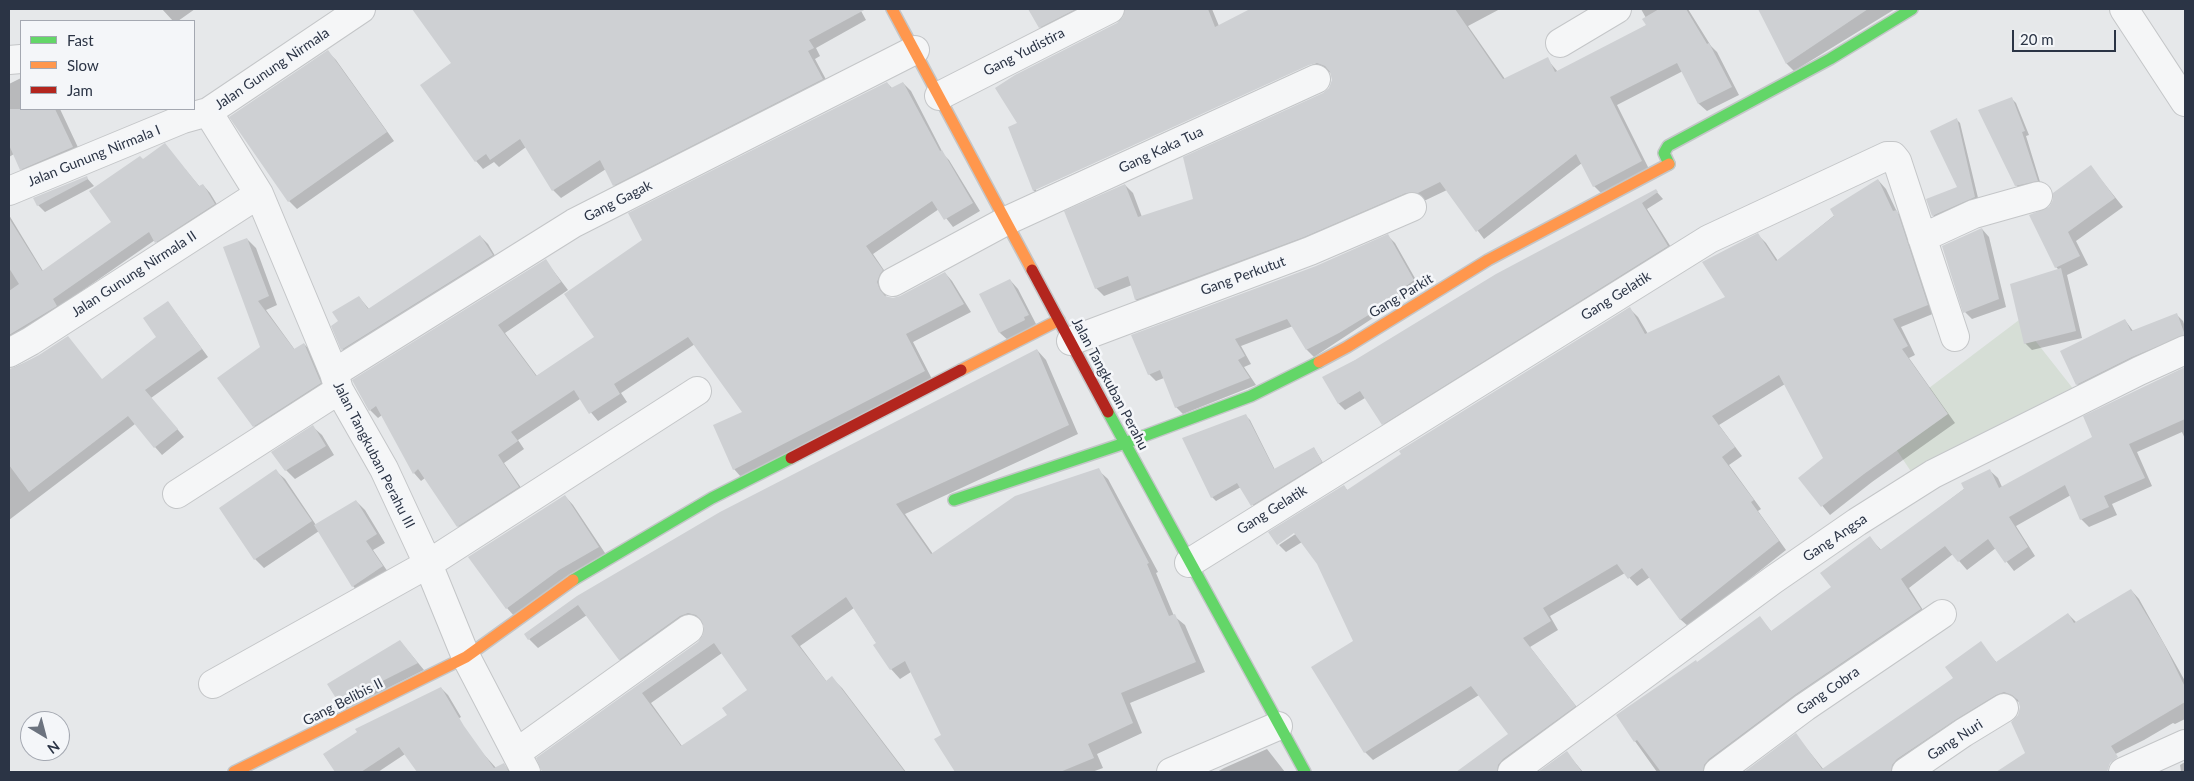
<!DOCTYPE html>
<style>
body{margin:0}
#map{position:relative;width:2194px;height:781px;overflow:hidden;background:#e6e8ea;font-family:Lato,sans-serif}
canvas{display:block}
.frame{position:absolute;inset:0;border:10px solid #2b3445;pointer-events:none}
.legend{position:absolute;left:20px;top:20px;width:175px;height:90px;box-sizing:border-box;background:#f4f6f9;border:1px solid #a4a8b1;margin:0;padding:6px 9px;list-style:none;font-size:15px;color:#2b3445}
.legend li{display:flex;align-items:center;gap:10px;height:25px}
.legend b{width:25px;border:1px solid #a4a8b1}
.north{position:absolute;left:20px;top:711px;width:50px;height:50px;box-sizing:border-box;background:#f4f6f9;border:1px solid #a4a8b1;border-radius:50%;rotate:143deg;font-size:14px;font-weight:700;line-height:20px;text-align:center;color:#2b3445}
.north::after{content:'';display:block;margin:auto;width:18px;height:22px;background:#6c737f;clip-path:polygon(50% 0,100% 100%,50% 72%,0 100%)}
.scale{position:absolute;left:2012px;top:30px;width:104px;height:22px;box-sizing:border-box;border:2px solid #2b3445;border-top:0;padding-left:6px;font-size:15px;line-height:18px;white-space:nowrap;color:#2b3445;-webkit-text-stroke:4px #f4f6f9;paint-order:stroke}
</style>
<div id="map">
<canvas width="2194" height="781"></canvas>
<div class="frame"></div>
<ul class="legend">
<li><b style="height:6px;background:#63d668"></b>Fast</li>
<li><b style="height:6px;background:#ff974d"></b>Slow</li>
<li><b style="height:6px;background:#b3261e"></b>Jam</li>
</ul>
<div class="north">N</div>
<div class="scale">20 m</div>
</div>
<script>
const context = document.querySelector('canvas').getContext('2d');
context.lineJoin = 'round';
function paint(path, color) { context.fillStyle = color; context.fill(path, 'evenodd'); }
const toPath = rows => new Path2D(rows.map(r => 'M' + r).join(''));
function stroke(path, color, width, dash) { context.strokeStyle = color; context.lineWidth = width; context.lineCap = dash ? 'butt' : 'round'; context.setLineDash(dash || []); context.stroke(path); }
function drawText(font, color, halo, rows, align = 'center') {
  context.font = font + ' Lato,sans-serif'; context.lineWidth = 5; context.setLineDash([]); context.textBaseline = 'middle'; context.strokeStyle = halo; context.fillStyle = color; for (const [text, x, y, turn = 0] of rows) {
    context.save(); context.translate(x, y); context.rotate((+turn || 0) * Math.PI / 180); context.textAlign = isNaN(turn) ? turn : align; if (halo) context.strokeText(text, 0, 0); context.fillText(text, 0, 0); context.restore();
  }
}
paint(toPath([
 [2019,320,2082,400,2014,438,1926,494,1880,425]
]), '#d6ded6');
paint(toPath([
 [162,9,195,9,178,21,173,21],
 [414,9,860,9,866,20,816,48,820,56,815,59,830,87,622,192,614,185,606,169,561,198,553,190,526,147,499,167,494,162,483,169,476,161,453,64],
 [1029,9,1099,9,1048,35,1040,27],
 [1126,9,1212,9,1219,26,1253,9,1257,9,1264,16,1280,9,1333,9,1340,25,1364,9,1500,9,1468,26,1505,79,1547,59,1558,72,1647,25,1646,18,1641,9,1688,9,1711,46,1717,52,1739,95,1707,111,1699,104,1683,71,1617,105,1649,169,1602,194,1594,186,1582,163,1484,239,1447,190,1426,200,1414,200,1144,307,1136,300,1132,285,1104,296,1096,288,1125,185,1133,193,1142,217,1195,200,1329,89,1333,81,1331,73,1327,71,1318,72,1042,198,1034,191,1009,128,1019,124,1124,19],
 [1315,61,1316,63,1036,191,1036,188],
 [1760,9,1895,9,1794,71,1787,64],
 [328,52,336,60,394,141,297,209,289,201],
 [21,78,21,109,60,109,83,158,32,180,21,169,14,154,9,157,9,84],
 [887,83,893,89,903,83,911,91,944,155,949,160,980,211,953,227,939,209,873,254,890,279,885,291,886,297,893,299,901,297,945,273,952,281,971,312,913,342,932,379,741,477,734,469,744,412,695,344,621,393,627,402,598,421,580,399,518,440,524,449,504,463,526,495,465,534,458,526,425,478,421,481,414,473,382,415,378,418,370,410,546,261,568,290,505,333,537,376,596,337],
 [2012,99,2016,103,2029,135,2026,136,2041,185,2021,190,2016,185],
 [1956,119,1960,123,1979,202,1937,220,1933,216,1959,188],
 [165,145,200,187,203,185,210,193,221,211,163,249,155,240,59,307,9,346,9,215,43,271,113,223,143,160],
 [2091,167,2123,207,2076,241,2088,265,2067,275,2082,338,2032,350,2025,343,2059,270,2056,267,2050,208],
 [86,177,94,186,45,212,38,205],
 [1878,180,1886,189,1897,212,1905,220,1935,313,1901,327,1915,355,1909,358,1955,423,1872,482,1830,515,1800,479,1825,458,1785,384,1719,425,1742,456,1729,465,1761,509,1758,511,1786,550,1689,627,1680,619,1650,577,1637,586,1625,573,1550,616,1558,630,1530,647,1583,715,1507,772,1459,772,1510,735,1479,695,1373,760,1365,752,1355,641,1318,564,1302,542,1286,552,1279,545,1300,531,1344,486,1348,491,1629,308,1638,317,1648,334,1727,298,1758,235,1766,243,1778,261],
 [1656,191,1663,199,1647,209,1674,252,1389,430,1365,398,1345,410,1339,404,1324,378],
 [1982,229,1989,237,2006,307,1972,319,1965,312],
 [480,236,488,244,500,264,350,357,342,349,333,326,340,321,359,297,369,309],
 [1388,236,1395,243,1420,287,1314,357,1307,350,1293,326,1241,346,1251,364,1244,367,1256,385,1183,414,1176,407,1164,378,1156,381,1149,374,1316,267],
 [247,239,256,248,277,305,266,310,295,350,304,344,313,353,329,392,262,435,254,426,261,347],
 [1010,280,1018,289,1036,324,1009,341,1000,333],
 [168,302,208,357,151,398,184,437,162,455,135,424,9,520,9,370,39,356,103,380,158,337],
 [2177,315,2183,321,2185,327,2185,343,2083,391,2077,384,2125,320,2133,331],
 [1037,350,1046,360,1078,434,905,514,933,554,1098,470,1108,479,1158,572,1156,573,1174,616,1185,625,1205,672,1130,703,1142,733,1097,754,1103,768,1092,772,957,772,936,739,943,736,911,672,900,679,891,669,877,644,854,608,800,646,827,682,832,678,842,688,906,772,543,772,538,758,699,643,704,636,704,624,697,623,629,669,619,659,587,615,538,648,529,639,577,597],
 [722,653,748,690,729,715,682,746,651,703],
 [2185,368,2185,439,2182,432,2137,452,2152,486,2112,504,2117,515,2089,527,2081,519,2071,495,2016,526,2035,556,2014,571,1996,548,1967,570,1953,554,1909,588,1928,618,1713,772,1657,772,1617,716,1697,664,1760,618,1772,632,1833,587,1870,538,1882,551,1989,470,1998,478,2002,487,2094,437,2085,417],
 [1246,416,1250,420,1275,470,1314,448,1325,466,1256,509,1241,487,1216,501,1212,497],
 [313,427,322,435,334,455,295,479,286,470],
 [276,471,285,479,316,525,356,501,365,510,385,543,373,550,390,575,361,595,353,586,319,531,264,568,255,559,220,508],
 [565,496,573,505,607,556,515,617,507,608],
 [2131,590,2139,599,2185,681,2185,719,2175,724,2173,723,2144,740,2079,772,2000,772,2026,753,2019,716,2021,707,2019,702,2012,700,1901,772,1746,772,1796,735,1824,770,1955,678,1980,643,1997,663,2068,614,2077,623],
 [400,641,424,670,346,709,340,702],
 [441,688,448,695,461,717,378,772,336,772,324,755],
 [479,749,497,769,504,765,511,772,447,772],
 [1267,749,1285,772,1217,772,1224,768],
 [1567,753,1583,772,1540,772],
 [2185,762,2185,772,2181,772,2180,765]
]), '#0003');
paint(toPath([
 [412,9,866,9,809,40,814,48,808,51,823,79,613,186,600,160,552,191,520,139,490,160,486,154,475,162,420,85,451,63],
 [1028,9,1076,9,1039,28],
 [1125,9,1208,9,1215,27,1250,9,1455,9,1503,79,1548,57,1555,72,1646,25,1642,19,1659,9,1686,9,1707,44,1709,43,1732,87,1698,104,1677,63,1610,97,1642,161,1593,187,1576,154,1476,232,1440,182,1418,193,1406,193,1304,237,1135,300,1128,276,1095,289,1064,211,1125,184,1138,217,1193,199,1183,157,1323,93,1329,88,1332,80,1330,72,1325,66,1317,63,1309,65,1033,191,1008,127,1017,123,995,88,1015,75,1117,23,1123,17],
 [1758,9,1868,9,1786,64],
 [328,50,387,132,288,202,229,117],
 [887,82,891,88,903,82,940,151,942,150,973,203,944,220,932,201,866,246,883,270,880,274,877,282,880,290,885,296,893,298,900,296,945,272,964,304,906,334,925,371,733,470,713,425,742,412,688,337,614,384,620,394,589,414,574,390,511,432,518,441,498,455,519,487,457,527,418,469,413,474,376,406,369,411,352,380,546,259,561,282,498,325,536,376,594,337,564,294,642,240,628,213],
 [2012,97,2025,131,2022,132,2038,181,2015,186,1978,110],
 [9,109,55,109,73,147,20,170,9,145],
 [1957,118,1975,197,1932,216,1926,199,1957,187,1930,131],
 [165,143,199,186,203,184,215,204,155,243,149,232,53,299,57,306,9,335,9,291,19,284,9,268,9,218,42,271,111,222,89,191,140,156,143,159],
 [2091,165,2115,198,2068,232,2080,256,2055,268,2029,215,2049,207,2053,200,2053,193],
 [87,176,88,179,37,206,33,198],
 [1878,179,1893,211,1897,210,1928,305,1893,319,1908,346,1902,349,1948,414,1864,474,1821,507,1798,478,1823,458,1779,375,1712,416,1735,447,1722,457,1754,500,1751,502,1779,541,1680,620,1642,568,1628,579,1617,564,1543,608,1551,621,1523,638,1576,706,1503,759,1498,765,1497,772,1456,772,1508,734,1471,686,1364,753,1311,667,1353,641,1317,564,1294,533,1277,545,1268,532,1344,485,1347,490,1401,454,1399,451,1630,307,1645,334,1725,297,1702,262,1758,233,1776,261,1834,216,1830,209],
 [1656,189,1658,192,1642,203,1668,246,1382,425,1360,391,1338,404,1322,377,1355,360,1496,274],
 [1982,228,1999,299,1963,313,1942,246],
 [1388,234,1414,280,1384,303,1385,305,1339,333,1306,350,1287,319,1235,339,1245,356,1238,360,1250,378,1175,408,1160,370,1148,375,1131,335,1316,266],
 [480,235,493,255,341,350,331,326,338,321,332,312,359,296,368,309],
 [247,238,269,296,258,301,294,349,304,343,321,383,253,427,217,378,260,347,223,247],
 [2061,268,2076,331,2024,344,2010,284],
 [1010,279,1029,315,1024,317,1025,320,999,333,979,294],
 [168,301,202,349,145,390,178,429,154,448,128,416,29,492,9,465,9,369,16,367,39,355,68,336,102,379,156,337,143,318],
 [2177,313,2185,335,2132,357,2076,385,2060,351,2125,319,2131,331],
 [1037,349,1069,425,896,504,931,554,1015,496,1099,468,1149,563,1147,564,1169,616,1175,614,1196,662,1121,693,1133,723,1088,744,1094,758,1060,772,955,772,934,739,941,735,905,661,890,670,873,645,876,643,846,597,791,636,826,681,832,676,905,772,542,772,536,758,698,642,703,635,704,627,701,620,696,615,688,613,680,616,619,660,578,605,528,640,524,634,577,596,720,512],
 [714,643,747,690,722,708,727,715,681,746,642,693],
 [2185,367,2185,419,2129,444,2145,478,2104,496,2109,507,2080,520,2065,485,2009,517,2028,547,2005,563,1988,539,1958,562,1945,546,1901,579,1921,609,1796,694,1709,759,1704,765,1703,772,1661,772,1637,740,1634,742,1616,715,1696,660,1697,662,1760,616,1771,631,1831,587,1820,573,1870,536,1880,550,1964,489,1961,483,1990,469,1999,488,2092,437,2083,416],
 [1246,414,1274,469,1314,447,1322,462,1251,506,1237,483,1211,498,1182,438],
 [313,425,326,446,285,471,271,452],
 [276,469,312,521,254,560,219,508],
 [565,495,599,547,559,570,506,609,468,557],
 [356,500,377,534,366,541,383,566,352,587,314,525],
 [2131,589,2164,644,2185,687,2185,702,2111,746,2118,757,2110,763,2107,772,1996,772,2025,753,2011,722,2018,715,2020,707,2018,700,2012,695,2004,692,1996,695,1955,720,1897,759,1892,765,1891,772,1744,772,1796,733,1822,769,1953,678,1945,667,1981,641,1996,662,2068,613,2074,623],
 [400,640,418,663,339,703,327,684],
 [441,687,464,726,494,768,504,763,509,772,417,772,399,747,361,772,335,772,323,754,357,732,355,729],
 [1567,751,1582,772,1538,772]
]), '#ced0d3');
const street = toPath([
 [2124,9,2185,102],
 [1560,43,1617,9],
 [9,60,21,59],
 [939,96,1110,9],
 [208,112,259,194,334,373,339,390,384,469,428,564,466,657,526,772],
 [9,191,183,119,208,112,361,9],
 [1922,238,1974,214,2038,196],
 [893,282,1006,221,1316,79],
 [1071,341,1310,251,1412,207],
 [9,353,31,341,259,194],
 [334,373,574,223,915,50],
 [177,494,339,390],
 [1189,563,1709,239,1887,156,1893,156,1897,161,1955,337],
 [213,684,428,564,697,391],
 [516,753,689,629],
 [1171,772,1278,726],
 [1512,772,1773,580,1857,522,1933,474,2139,371,2185,350],
 [1718,772,1805,707,1942,614],
 [1906,772,1963,733,2004,708],
 [2123,772,2185,744]
]);
const fast = toPath([
 [1669,164,1664,153,1668,146,1830,59,1912,9],
 [1108,412,1305,772],
 [954,500,1125,443,1251,396,1319,362],
 [573,580,712,498,791,458]
]);
const slow = toPath([
 [892,9,1032,270],
 [1319,362,1347,347,1488,260,1669,164],
 [961,370,1059,320],
 [234,772,466,657,573,580]
]);
const jam = toPath([
 [1032,270,1108,412],
 [791,458,961,370]
]);
stroke(street, '#c4c6c8', 30);
stroke(fast, '#c4c6c8', 14);
stroke(slow, '#c4c6c8', 14);
stroke(jam, '#c4c6c8', 14);
stroke(street, '#f5f6f7', 28);
stroke(fast, '#63d668', 11);
stroke(slow, '#ff974d', 11);
stroke(jam, '#b3261e', 11);
drawText('14px', '#2b3445', '#f4f6f9', [
 ["Gang Yudistira",1024,52,-27],
 ["Jalan Gunung Nirmala",272,69,-34],
 ["Gang Kaka Tua",1161,150,-25],
 ["Jalan Gunung Nirmala I",94,156,-22],
 ["Gang Gagak",618,201,-27],
 ["Jalan Gunung Nirmala II",134,274,-33],
 ["Gang Perkutut",1243,276,-20],
 ["Gang Parkit",1401,296,-31],
 ["Gang Gelatik",1616,296,-32],
 ["Jalan Tangkuban Perahu",1110,384,62],
 ["Jalan Tangkuban Perahu III",374,455,63],
 ["Gang Gelatik",1272,510,-32],
 ["Gang Angsa",1835,538,-34],
 ["Gang Cobra",1828,691,-35],
 ["Gang Belibis II",343,702,-27],
 ["Gang Nuri",1955,740,-33]
]);
</script>
